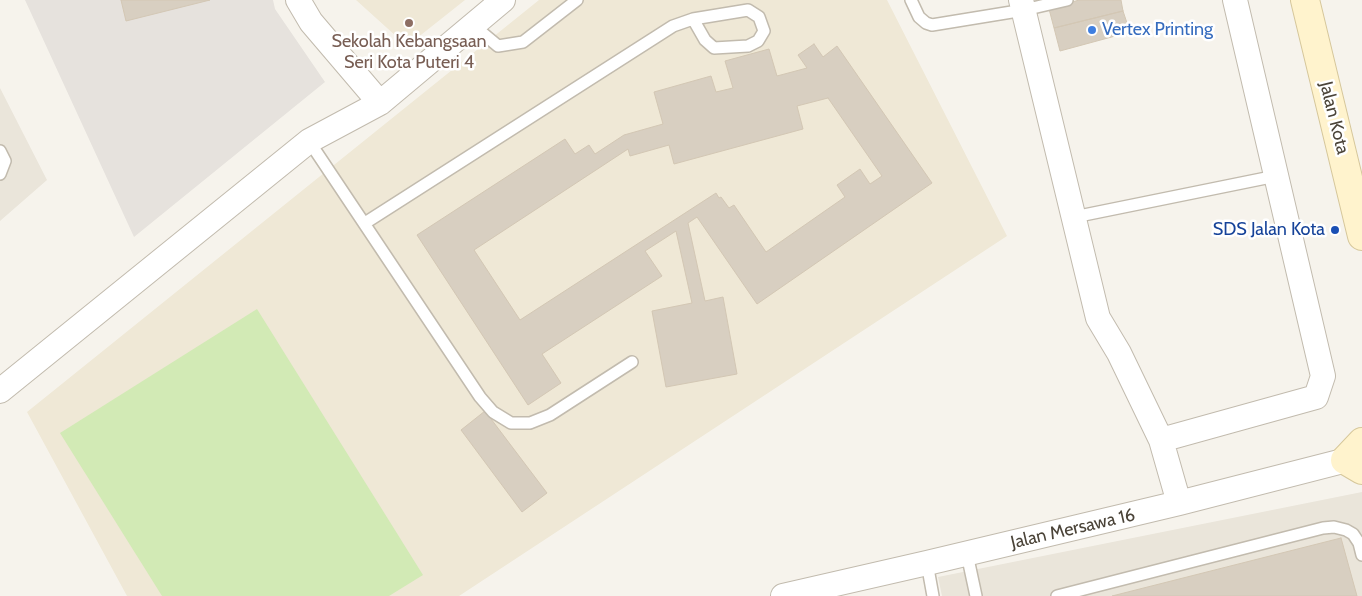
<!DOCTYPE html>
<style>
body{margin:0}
canvas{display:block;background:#f6f3ec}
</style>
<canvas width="1362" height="596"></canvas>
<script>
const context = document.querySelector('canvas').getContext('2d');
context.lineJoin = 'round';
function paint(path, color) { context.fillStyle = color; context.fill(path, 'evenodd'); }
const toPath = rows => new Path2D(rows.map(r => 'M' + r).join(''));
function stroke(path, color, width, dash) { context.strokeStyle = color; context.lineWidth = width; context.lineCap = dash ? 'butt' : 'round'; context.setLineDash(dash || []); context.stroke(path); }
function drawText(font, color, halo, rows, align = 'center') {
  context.font = font + ' Cabin,sans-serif'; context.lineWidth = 5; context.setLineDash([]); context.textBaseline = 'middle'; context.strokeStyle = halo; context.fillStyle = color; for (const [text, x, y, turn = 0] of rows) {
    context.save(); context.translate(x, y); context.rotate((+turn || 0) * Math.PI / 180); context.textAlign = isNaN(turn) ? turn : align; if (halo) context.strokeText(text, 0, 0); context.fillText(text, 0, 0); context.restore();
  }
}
paint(toPath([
 [0,88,47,180,0,221],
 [1362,492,1362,596,942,596,938,577]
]), '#eae5da');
paint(toPath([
 [25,0,273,0,275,9,325,82,134,237]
]), '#e6e2dd');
paint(toPath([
 [356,0,465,0,407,46],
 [539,0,887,0,1007,236,459,596,127,596,27,412]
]), '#efe8d6');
paint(toPath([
 [257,309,423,575,389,596,162,596,60,433]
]), '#d2eab5');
const building = toPath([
 [121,0,210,0,126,21,121,0],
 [1079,0,1121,0,1123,11,1054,28,1049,9,1079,0],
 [1123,11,1130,32,1060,51,1054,28,1123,11],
 [814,44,823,57,837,46,932,183,757,304,697,217,688,223,705,301,723,297,737,374,666,387,652,311,692,303,676,231,645,251,662,276,542,354,561,383,528,405,417,235,565,139,575,154,589,145,595,154,624,135,663,124,654,92,711,76,716,92,733,88,725,61,769,49,777,76,807,68,798,55,814,44],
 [828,98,882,176,870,184,860,169,837,185,845,197,766,252,734,205,729,208,721,197,719,198,716,193,520,320,474,250,628,149,630,156,669,145,674,164,803,129,797,106,828,98],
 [485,411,547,493,522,512,461,430,485,411],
 [1341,538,1357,596,1112,596,1341,538]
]);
paint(building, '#d8cfc1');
stroke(building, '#d3c7b4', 1);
const lane = toPath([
 [911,0,919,17,926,23,932,25,1024,10,1067,0],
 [474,26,498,46,523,42,577,0],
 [309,141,480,397,493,412,511,423,530,423,550,415,632,362],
 [0,151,5,161,0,174],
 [1074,217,1276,176],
 [365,223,673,26,693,19,748,10,759,17,764,31,758,41,748,46,714,48,705,40,693,19],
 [967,554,976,596],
 [927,563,933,596],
 [1057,596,1323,528,1334,527,1346,530,1353,534,1359,543,1362,555]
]);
const street = toPath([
 [298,0,311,22,380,103],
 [1021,0,1098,318,1119,353,1161,440,1179,503],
 [0,391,309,141,380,103,503,0],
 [1161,440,1316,397,1323,376,1235,0],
 [783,596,927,563,1179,503,1362,456]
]);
const secondary = toPath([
 [1305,0,1362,236],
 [1362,442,1345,460,1362,470]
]);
stroke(lane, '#c2bbae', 14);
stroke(street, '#c2bbae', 26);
stroke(secondary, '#d6c79b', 30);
stroke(lane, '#fff', 11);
stroke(street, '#fff', 24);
stroke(secondary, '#fff3cd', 28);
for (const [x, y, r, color] of [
 [409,23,5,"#8d6e63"],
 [1092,30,5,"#3f7fe0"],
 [1335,230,5,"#1a4fb4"]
]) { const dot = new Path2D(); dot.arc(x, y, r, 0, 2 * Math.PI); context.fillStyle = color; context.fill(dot); stroke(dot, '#fff', 2); }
drawText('18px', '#366cbe', '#fff', [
 ["Vertex Printing",1102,30]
], 'left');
drawText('18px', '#785e54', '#fff', [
 ["Sekolah Kebangsaan",409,42],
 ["Seri Kota Puteri 4",409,63]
]);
drawText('18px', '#4b4439', '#fff', [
 ["Jalan Kota",1334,118,76],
 ["Jalan Mersawa 16",1073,529,-13]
]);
drawText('18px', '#164399', '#fff', [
 ["SDS Jalan Kota",1325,230]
], 'right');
</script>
